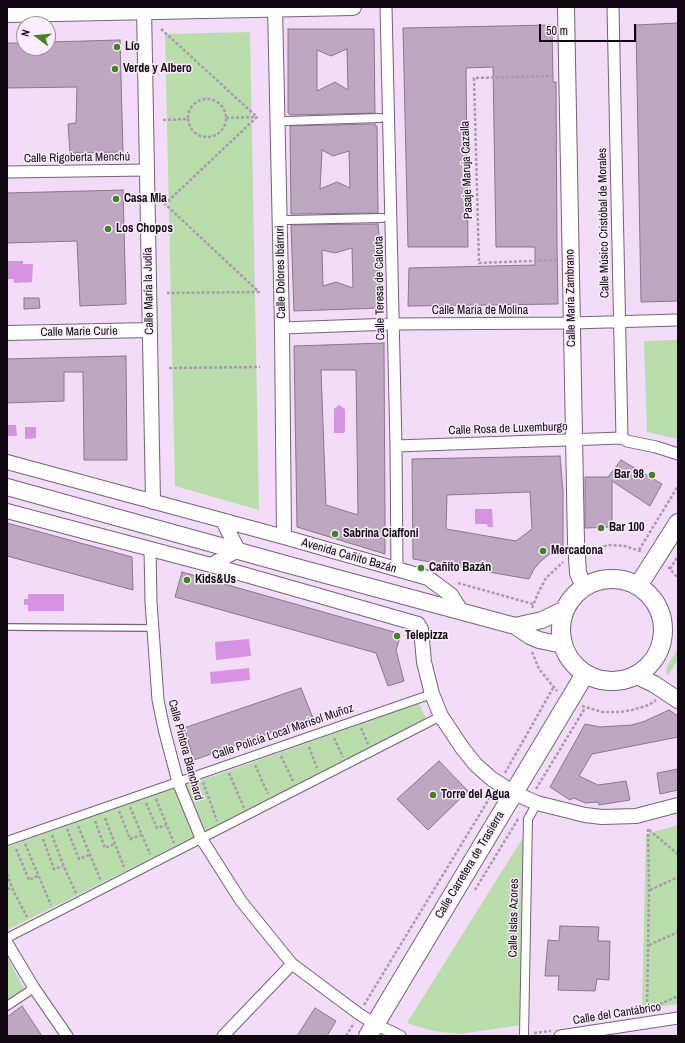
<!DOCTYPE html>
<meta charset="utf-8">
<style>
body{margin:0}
#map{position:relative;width:685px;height:1043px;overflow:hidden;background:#f3dcf7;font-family:"Archivo Narrow",sans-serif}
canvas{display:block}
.frame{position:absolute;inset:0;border:8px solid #100811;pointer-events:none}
.north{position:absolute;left:16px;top:16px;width:40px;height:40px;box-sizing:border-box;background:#fbedfd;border:1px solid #9d919f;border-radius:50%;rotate:286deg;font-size:11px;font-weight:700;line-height:16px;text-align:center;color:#100811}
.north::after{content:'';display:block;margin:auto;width:14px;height:18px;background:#438323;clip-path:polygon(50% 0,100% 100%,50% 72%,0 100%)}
.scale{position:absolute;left:539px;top:24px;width:97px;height:18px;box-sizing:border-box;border:2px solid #100811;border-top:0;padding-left:5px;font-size:12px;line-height:14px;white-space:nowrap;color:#100811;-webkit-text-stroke:3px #fbedfd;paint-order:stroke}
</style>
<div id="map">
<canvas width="685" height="1043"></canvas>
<div class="frame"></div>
<div class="north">N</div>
<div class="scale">50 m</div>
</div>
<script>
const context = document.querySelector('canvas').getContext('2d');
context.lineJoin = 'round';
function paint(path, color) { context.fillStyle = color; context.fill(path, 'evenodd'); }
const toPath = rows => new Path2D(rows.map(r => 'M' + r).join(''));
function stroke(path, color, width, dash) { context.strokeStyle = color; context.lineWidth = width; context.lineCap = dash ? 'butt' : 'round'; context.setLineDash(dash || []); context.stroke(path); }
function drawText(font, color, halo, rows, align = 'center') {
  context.font = font + ' "Archivo Narrow",sans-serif'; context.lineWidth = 3; context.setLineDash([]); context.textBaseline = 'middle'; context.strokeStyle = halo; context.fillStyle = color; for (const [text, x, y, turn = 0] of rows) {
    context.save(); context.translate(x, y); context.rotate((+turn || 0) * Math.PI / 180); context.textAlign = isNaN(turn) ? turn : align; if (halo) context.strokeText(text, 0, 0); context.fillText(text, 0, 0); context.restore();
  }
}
paint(toPath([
 [250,32,259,510,175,486,165,34],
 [678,340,678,439,647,432,644,341],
 [678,649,678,659,668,676,666,671,668,664],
 [419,703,426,719,255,807,7,930,7,847,160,792,217,775],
 [678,825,678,1004,642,1009,646,834],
 [524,836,521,1025,460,1034,433,1031,407,1023],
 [7,957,25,990,7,1003]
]), '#b9ddab');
paint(toPath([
 [7,261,23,261,23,264,33,264,32,282,14,283,14,279,7,279],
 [339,405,345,409,345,431,344,433,334,433,334,409],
 [7,425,16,425,17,436,7,436],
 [25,427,36,427,36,438,25,439],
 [475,509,492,509,493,527,488,527,487,524,475,524],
 [28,594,64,594,64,611,28,611,28,605,24,605,24,599,28,599],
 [249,639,251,656,216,660,215,642],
 [249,668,250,680,211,684,210,672]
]), '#d593e1');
const building = toPath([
 [678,23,678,301,641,302,636,25,678,23],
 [552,25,553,82,556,82,557,246,558,304,408,306,409,268,535,265,535,247,496,247,493,67,466,68,468,247,408,247,403,28,552,25],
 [288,29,374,29,375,113,290,115,288,113,288,29],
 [347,49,348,90,335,82,317,91,317,50,331,56,347,49],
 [120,40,123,152,70,153,68,124,76,123,77,87,7,88,7,43,24,43,24,48,48,48,48,42,120,40],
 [375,124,375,126,377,126,378,213,291,214,290,126,375,124],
 [322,150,333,156,349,151,350,188,337,182,320,189,322,150],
 [123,190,126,304,80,306,77,241,7,243,7,193,123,190],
 [378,224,380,246,380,308,294,311,291,225,378,224],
 [352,248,353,288,336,282,323,286,322,250,335,253,352,248],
 [24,298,39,298,40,308,24,309,24,298],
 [384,343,385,523,385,554,297,527,294,346,384,343],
 [321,370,356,370,358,515,326,505,321,370],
 [126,356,127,460,84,460,83,372,64,372,64,401,7,403,7,359,126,356],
 [560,456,563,491,563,547,552,552,541,561,534,569,529,579,413,559,412,459,560,456],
 [530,492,532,529,516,541,446,529,447,495,530,492],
 [621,460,662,484,650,506,612,481,612,527,585,528,585,477,608,477,621,460],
 [7,523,132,557,133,590,7,556,7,523],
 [182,572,401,634,396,650,404,681,388,686,376,653,175,597,182,572],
 [301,688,313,718,194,760,184,728,301,688],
 [669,710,678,716,678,737,592,754,579,776,598,785,626,781,630,800,599,805,598,802,585,803,574,798,570,800,550,787,585,724,600,727,632,725,645,721,669,710],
 [439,761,468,791,428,830,397,799,439,761],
 [678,769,678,790,660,794,657,773,678,769],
 [560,926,599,927,598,941,610,941,609,980,597,979,595,991,558,990,559,976,545,976,548,940,559,941,560,926],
 [22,1006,42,1036,7,1036,7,1017,22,1006],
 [315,1008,336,1021,327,1036,297,1036,315,1008]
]);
paint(building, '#bda7c1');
stroke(building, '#8b768e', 1);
const service = toPath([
 [7,627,152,628]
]);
const pedestrian = toPath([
 [286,121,380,118],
 [288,220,382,218],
 [7,841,432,694],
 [7,938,441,716],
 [7,1006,34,988],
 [524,1036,528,819,537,803]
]);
const minor = toPath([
 [386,7,396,446,397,569],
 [613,7,622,438],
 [7,172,147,170],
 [282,328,393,324,572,323,678,320],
 [622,438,627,441,656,447,678,454],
 [396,446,622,438],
 [150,549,151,602,158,700,164,729,178,782,201,838,241,901,292,964,359,1014,375,1024,400,1036],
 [7,943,34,988,67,1036],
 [223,1036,292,964],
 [560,1036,678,1018]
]);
const tertiary = toPath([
 [144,7,153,502],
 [275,7,282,328,284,537],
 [7,333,150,330],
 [7,462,284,537,428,578,451,595,462,612],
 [7,511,211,565,418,624,421,629,424,662,432,694,441,716,463,749,476,765,492,779,514,793,537,803,585,815,602,817,636,816,678,805],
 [211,565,238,550,223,521]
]);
const secondary = toPath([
 [566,7,576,543,578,573,584,587],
 [7,14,353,7],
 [7,487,289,565,515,626,530,636,539,640,563,645],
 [515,626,542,620,565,609],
 [637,676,654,684,678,700]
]);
const primary = toPath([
 '561 630a51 51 0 1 1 102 0a51 51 0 1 1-102 0Z',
 [638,586,678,523],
 [368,1036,585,674]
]);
stroke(service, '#766179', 8);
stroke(pedestrian, '#766179', 10);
stroke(minor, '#766179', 13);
stroke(tertiary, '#766179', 16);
stroke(secondary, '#766179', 18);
stroke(primary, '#766179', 20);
stroke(toPath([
 [161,29,257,117,165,204,259,292,167,293],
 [554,76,474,78,479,263,557,260],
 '188 118a19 19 0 1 1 38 0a19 19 0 1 1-38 0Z',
 [226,118,256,117],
 [163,120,187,119],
 [169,368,260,367],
 [589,549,610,545,625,546,643,552],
 [639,550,678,486],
 [668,567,678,578],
 [670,569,678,556],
 [458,583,533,604],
 [532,608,539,591,546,578,563,562],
 [532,652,539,669,557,691],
 [582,706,602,712,621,712,632,710,649,705,656,700],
 [361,728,368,744],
 [334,738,343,757],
 [309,747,317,768],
 [281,756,293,781],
 [255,765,268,794],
 [229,773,244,808],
 [505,773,553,688],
 [203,782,217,821],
 [536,789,585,708],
 [156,799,174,843],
 [146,803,157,828,166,825],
 [130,807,150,854],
 [119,811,130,839,141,835],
 [105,818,124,867],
 [95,821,105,848,115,844],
 [78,826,101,881],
 [67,829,79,859,89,855],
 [648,829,649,890,647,1010,678,996],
 [649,830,678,854],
 [52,835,64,867,76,893],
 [43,839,54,869,63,866],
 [25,844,51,905],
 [16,849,29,880,38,876],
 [7,874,13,890,27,917],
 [7,889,12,888],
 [475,890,518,819],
 [650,890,678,877],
 [649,945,678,932],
 [364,1005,492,794],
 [534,1033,551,1031],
 [346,1036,354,1023]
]), '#ac9aaf', 2.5, [3, 2]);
stroke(service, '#fff', 5.5);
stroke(pedestrian, '#fff', 8);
stroke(minor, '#fff', 11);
stroke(tertiary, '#fff', 14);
stroke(secondary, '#fff', 16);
stroke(primary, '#fff', 18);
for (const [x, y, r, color] of [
 [117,47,4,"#438323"],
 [115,69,4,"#438323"],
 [116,199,4,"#438323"],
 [108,229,4,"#438323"],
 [652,475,4,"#438323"],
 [601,528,4,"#438323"],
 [335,534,4,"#438323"],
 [543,551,4,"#438323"],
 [421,568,4,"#438323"],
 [187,580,4,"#438323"],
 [397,636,4,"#438323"],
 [433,795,4,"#438323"]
]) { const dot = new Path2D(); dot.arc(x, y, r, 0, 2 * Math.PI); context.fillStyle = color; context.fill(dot); stroke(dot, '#fbedfd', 1.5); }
drawText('bold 12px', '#100811', '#fbedfd', [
 ["Lío",125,47],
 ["Verde y Albero",123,69],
 ["Casa Mia",124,199],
 ["Los Chopos",116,229],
 ["Bar 98",644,475,"right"],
 ["Bar 100",609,528],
 ["Sabrina Ciaffoni",343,534],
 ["Mercadona",551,551],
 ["Cañito Bazán",429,568],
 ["Kids&Us",195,580],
 ["Telepizza",405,636],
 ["Torre del Agua",441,795]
], 'left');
drawText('12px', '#100811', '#fbedfd', [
 ["Calle Rigoberta Menchú",77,158,-1],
 ["Pasaje Maruja Cazalla",467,170,-92],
 ["Calle Músico Cristóbal de Morales",604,223,-91],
 ["Calle Dolores Ibárruri",281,272,-91],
 ["Calle Teresa de Calcuta",380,288,-91],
 ["Calle María la Judía",149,291,-91],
 ["Calle María Zambrano",571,298,-91],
 ["Calle María de Molina",480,311],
 ["Calle Marie Curie",79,332,-1],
 ["Calle Rosa de Luxemburgo",508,429,-2],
 ["Avenida Cañito Bazán",349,556,16],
 ["Calle Policía Local Marisol Muñoz",283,732,-19],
 ["Calle Pintora Blanchard",185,750,75],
 ["Calle Carretera de Trasierra",470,865,-59],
 ["Calle Islas Azores",514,918,-89],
 ["Calle del Cantábrico",617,1014,-9]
]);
</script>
